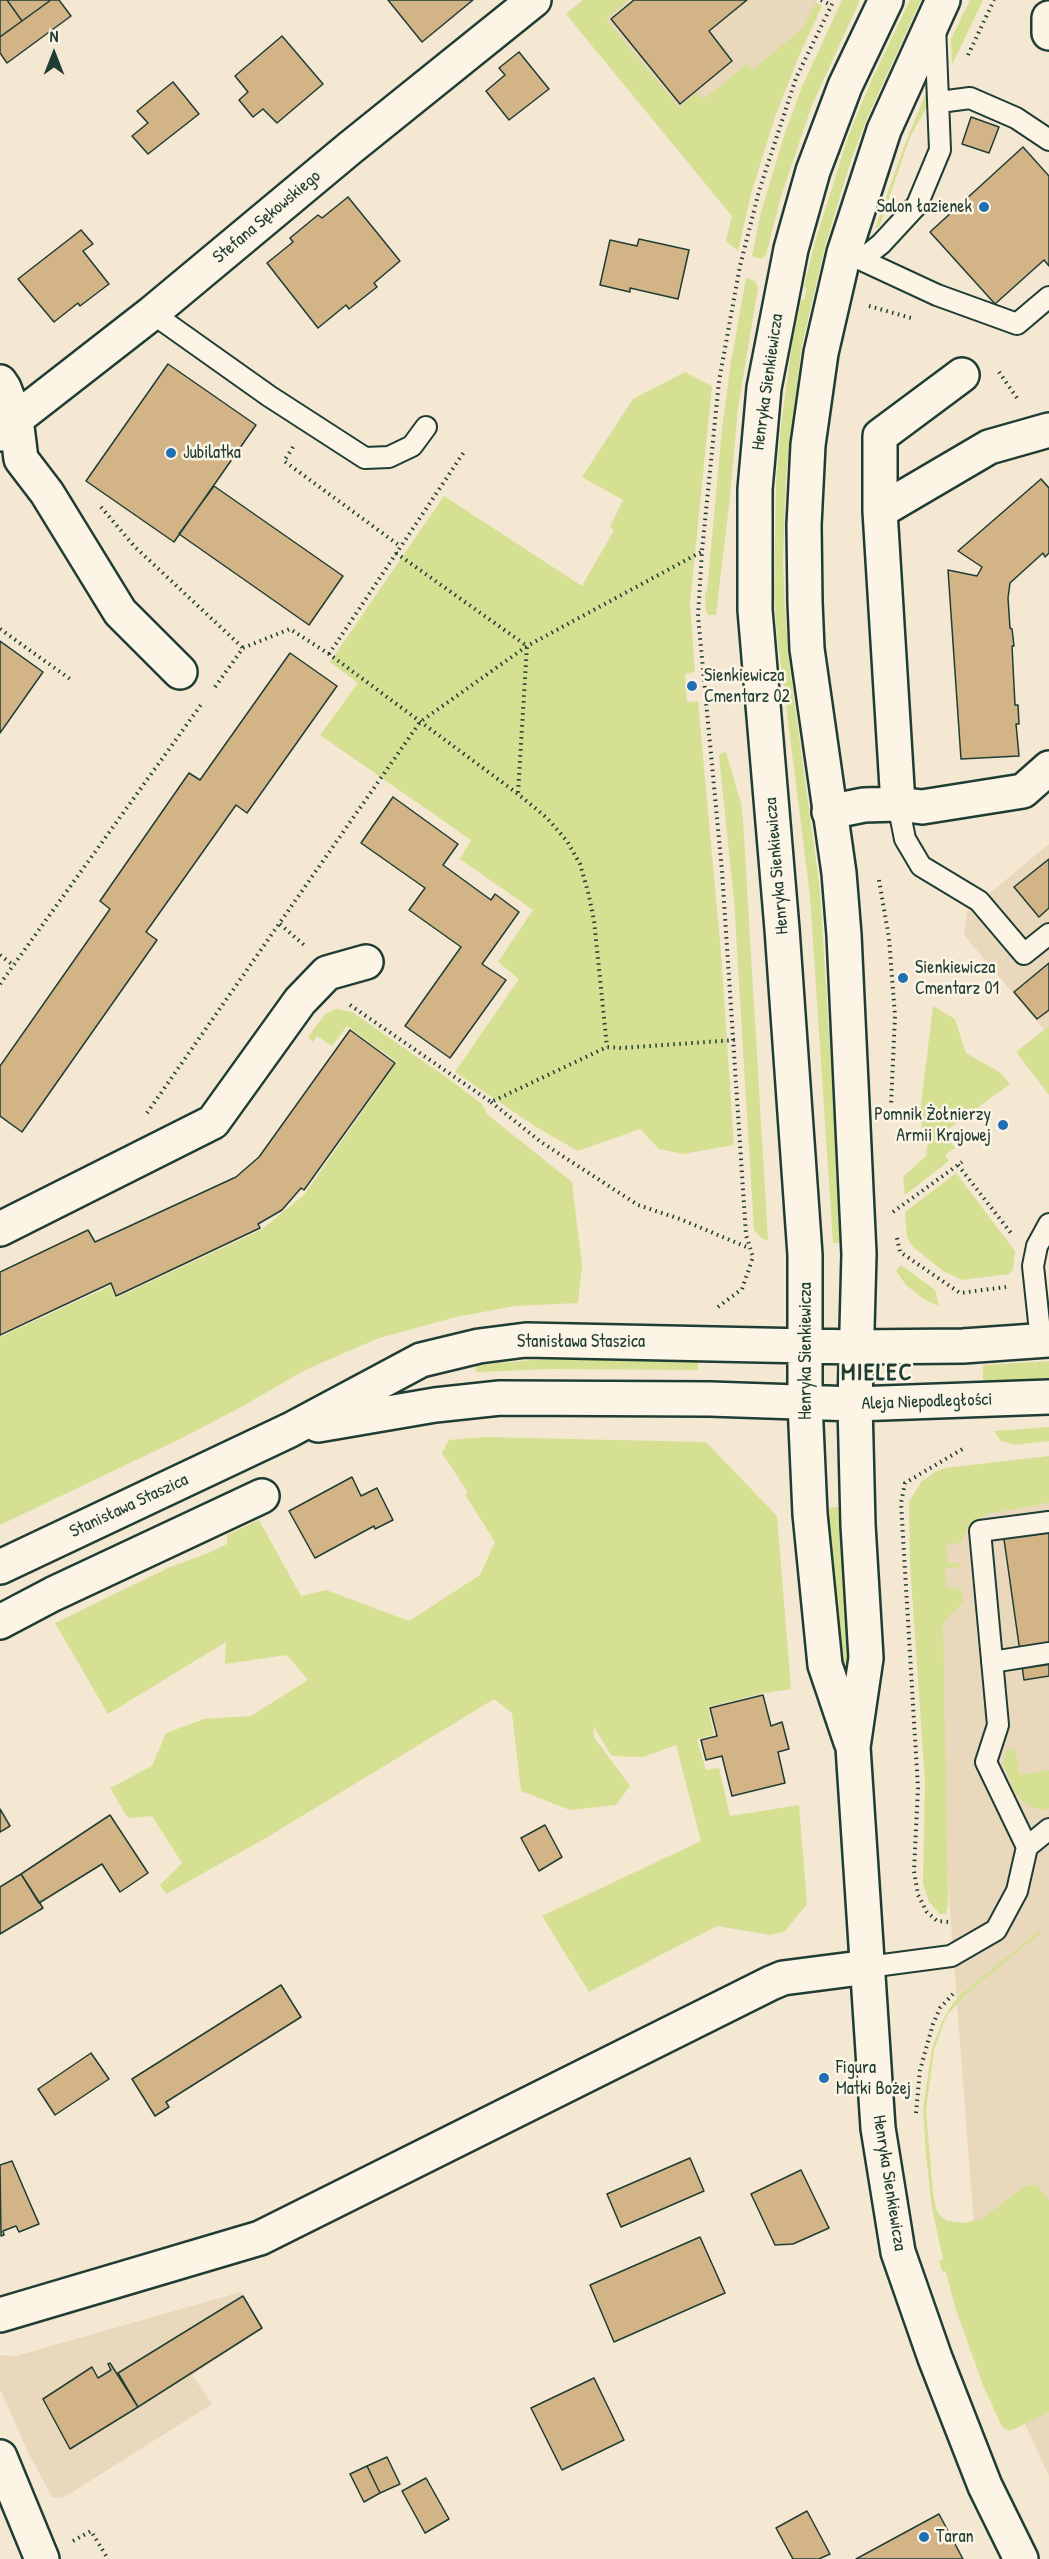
<!DOCTYPE html>
<meta charset="utf-8">
<style>
body{margin:0}
#map{position:relative;width:1049px;height:2559px;overflow:hidden;background:#f4e8d2;font-family:"Patrick Hand",sans-serif}
canvas{display:block}
.north{position:absolute;left:24px;top:24px;width:60px;height:60px;-webkit-text-stroke:4px #fcf5e5;paint-order:stroke;rotate:0deg;font-size:16px;font-weight:700;line-height:24px;text-align:center;color:#1f3d34}
.north::after{content:'';display:block;margin:auto;width:21px;height:27px;background:#1f3d34;clip-path:polygon(50% 0,100% 100%,50% 72%,0 100%)}
</style>
<div id="map">
<canvas width="1049" height="2559"></canvas>
<div class="north">N</div>
</div>
<script>
const context = document.querySelector('canvas').getContext('2d');
context.lineJoin = 'round';
function paint(path, color) { context.fillStyle = color; context.fill(path, 'evenodd'); }
const toPath = rows => new Path2D(rows.map(r => 'M' + r).join(''));
function stroke(path, color, width, dash) { context.strokeStyle = color; context.lineWidth = width; context.lineCap = dash ? 'butt' : 'round'; context.setLineDash(dash || []); context.stroke(path); }
function drawText(font, color, halo, rows, align = 'center') {
  context.font = font + ' "Patrick Hand",sans-serif'; context.lineWidth = 5; context.setLineDash([]); context.textBaseline = 'middle'; context.strokeStyle = halo; context.fillStyle = color; for (const [text, x, y, turn = 0] of rows) {
    context.save(); context.translate(x, y); context.rotate((+turn || 0) * Math.PI / 180); context.textAlign = isNaN(turn) ? turn : align; if (halo) context.strokeText(text, 0, 0); context.fillText(text, 0, 0); context.restore();
  }
}
paint(toPath([
 [583,0,817,0,803,28,732,216,566,14],
 [1049,844,1049,1026,1044,1030,964,935,967,912],
 [1049,1464,1049,2476,982,2331,947,1872,918,1563],
 [241,2292,263,2328,192,2375,212,2404,71,2493,60,2498,52,2497,28,2452,0,2389,0,2355,16,2356]
]), '#ead8bc');
paint(toPath([
 [583,0,629,0,606,19,679,107,697,92,704,99,747,64,752,70,803,28,816,2,822,6,799,56,775,117,751,194,738,251,726,241,732,216,566,14],
 [842,0,860,0,812,105,780,200,766,255,760,259,752,256,761,212,784,136,801,89],
 [910,0,921,0,868,116,851,160,826,243,802,345,786,476,783,562,785,608,789,661,820,890,842,1243,833,1243,810,896,776,626,774,596,776,482,780,434,792,344,801,300,804,300,807,289,804,287,815,242,848,137,871,81],
 [970,0,983,0,952,65,951,39],
 [926,92,927,107,910,137,880,225,875,229,903,149],
 [746,278,755,281,758,288,738,408,730,497,716,615,708,615,706,612,705,592,707,591,722,429,731,362],
 [685,372,712,386,690,603,695,672,685,674,687,702,698,701,721,953,734,1145,683,1154,659,1149,640,1129,578,1151,536,1127,455,1072,519,979,498,962,533,910,460,859,471,840,320,735,358,683,330,662,444,496,582,586,614,530,610,527,623,500,582,477,633,399],
 [726,752,741,803,743,820,768,1240,762,1239,754,1230,734,901,719,756,721,753],
 [933,1006,955,1019,966,1053,1001,1073,1010,1084,943,1133,955,1148,945,1155,949,1161,905,1195,903,1177,926,1156,928,1143,921,1123,921,1104],
 [336,1009,352,1012,449,1079,482,1104,488,1115,572,1182,582,1266,578,1303,515,1306,456,1317,379,1338,305,1370,243,1406,178,1440,0,1525,0,1337,110,1286,116,1298,261,1230,304,1195,397,1062,347,1026,332,1046,317,1036,313,1042,308,1037,325,1014],
 [1049,1026,1049,1095,1016,1052],
 [956,1173,1015,1251,1013,1270,1009,1274,962,1280,943,1271,912,1246,907,1237,905,1212],
 [901,1265,935,1290,939,1306,925,1300,906,1285,896,1271],
 [557,1358,698,1361,698,1370,551,1369,478,1372,475,1370,477,1366,486,1364],
 [1049,1361,1049,1381,983,1385,983,1365],
 [1049,1427,1049,1441,1014,1445,1001,1441,994,1431],
 [484,1437,706,1442,777,1516,791,1689,764,1693,708,1707,714,1735,697,1739,706,1770,719,1768,730,1816,799,1805,807,1904,785,1931,771,1935,717,1926,589,1992,542,1916,701,1841,676,1745,643,1757,612,1756,593,1726,594,1737,630,1786,616,1805,570,1810,521,1791,512,1713,494,1699,266,1838,166,1894,160,1885,182,1863,152,1816,128,1818,110,1788,152,1766,166,1733,204,1719,251,1716,308,1680,287,1655,225,1664,226,1642,108,1714,55,1623,168,1568,211,1552,227,1544,227,1535,259,1520,301,1596,326,1590,409,1621,480,1575,495,1542,466,1496,467,1491,442,1453,449,1440],
 [1049,1456,1049,1503,986,1514,969,1526,960,1543,946,1544,948,1563,961,1563,961,1567,945,1568,946,1588,962,1589,963,1602,943,1623,948,1905,946,1914,940,1914,929,1902,923,1884,925,1782,910,1564,909,1502,921,1482,935,1472,945,1468],
 [838,1507,853,1713,846,1715,834,1573,820,1508],
 [1011,1748,1016,1752,1019,1775,1049,1770,1049,1808,1044,1810,1031,1807,1021,1800,1015,1792,1003,1763,1007,1749],
 [1041,1930,1042,1932,965,1995,946,2017,934,2050,926,2111,933,2192,936,2209,940,2216,948,2221,963,2223,982,2219,1024,2187,1031,2185,1037,2186,1049,2200,1049,2412,1010,2431,1002,2427,983,2385,955,2307,946,2272,942,2271,939,2261,943,2259,932,2208,926,2156,923,2109,932,2048,942,2022,951,2006,960,1995]
]), '#d5e093');
const building = toPath([
 [0,0,7,0,22,21,0,37,0,0],
 [7,0,51,0,22,21,7,0],
 [51,0,59,0,71,16,7,63,0,53,0,37,51,0],
 [388,0,473,0,422,42,388,0],
 [634,0,747,0,709,31,732,61,680,104,611,19,634,0],
 [282,36,323,84,277,123,263,109,253,117,239,100,248,92,235,76,282,36],
 [519,52,549,89,509,120,486,91,505,75,499,68,519,52],
 [173,82,199,114,148,154,132,136,148,123,137,111,173,82],
 [971,117,999,127,989,153,962,144,971,117],
 [1023,147,1049,176,1049,266,1044,260,995,304,930,232,1023,147],
 [348,197,400,261,374,283,377,287,349,309,346,305,318,328,267,263,293,242,290,238,318,215,322,218,348,197],
 [81,230,93,244,83,251,109,284,80,306,78,303,54,322,18,279,81,230],
 [639,239,689,250,678,299,630,288,630,292,600,285,610,240,637,246,639,239],
 [168,364,256,425,174,542,86,481,168,364],
 [1041,479,1049,488,1049,553,1045,557,1043,553,1010,583,1008,598,1010,628,1012,629,1014,646,1012,646,1015,705,1018,705,1019,724,1016,724,1019,756,961,759,948,570,977,576,982,567,958,551,1041,479],
 [214,486,343,576,309,625,179,534,214,486],
 [0,641,43,672,0,733,0,641],
 [290,653,337,686,247,813,236,805,146,932,157,940,22,1132,0,1116,0,1066,110,909,100,901,189,773,200,780,290,653],
 [393,797,458,844,443,865,491,900,495,894,519,912,482,964,506,980,450,1058,405,1026,461,947,409,910,425,888,361,843,393,797],
 [1049,859,1049,908,1039,917,1014,887,1049,859],
 [1049,963,1049,1010,1037,1019,1014,992,1049,963],
 [350,1030,395,1063,304,1190,301,1188,282,1210,258,1224,260,1228,116,1296,111,1283,0,1335,0,1272,88,1230,95,1242,236,1177,259,1157,350,1030],
 [352,1477,361,1496,377,1488,393,1520,375,1529,374,1526,315,1558,289,1511,352,1477],
 [1049,1511,1049,1676,1024,1680,1001,1518,1049,1511],
 [763,1695,771,1726,782,1722,789,1749,778,1752,785,1783,732,1796,722,1756,706,1760,701,1740,717,1736,710,1708,763,1695],
 [0,1809,10,1826,0,1832,0,1809],
 [110,1815,148,1873,120,1892,102,1864,39,1903,21,1874,110,1815],
 [545,1825,562,1857,539,1871,521,1838,545,1825],
 [21,1874,43,1908,0,1934,0,1887,21,1874],
 [281,1985,301,2017,166,2102,169,2107,155,2116,132,2079,281,1985],
 [91,2053,109,2079,55,2115,38,2089,91,2053],
 [690,2158,704,2191,621,2227,607,2194,690,2158],
 [12,2161,39,2224,19,2232,16,2226,3,2231,4,2235,1,2236,0,2165,12,2161],
 [801,2170,829,2228,793,2244,775,2245,751,2194,801,2170],
 [700,2237,725,2293,614,2342,590,2285,700,2237],
 [243,2296,262,2328,138,2407,118,2373,243,2296],
 [110,2363,138,2407,70,2449,43,2399,92,2367,98,2378,111,2370,108,2364,110,2363],
 [594,2378,624,2440,562,2470,531,2408,594,2378],
 [387,2457,400,2484,380,2493,367,2466,387,2457],
 [367,2466,380,2493,364,2502,350,2474,367,2466],
 [426,2478,449,2519,425,2533,402,2491,426,2478],
 [807,2511,830,2554,819,2559,793,2559,776,2528,807,2511],
 [939,2514,963,2559,856,2559,939,2514]
]);
paint(building, '#d3b487');
stroke(building, '#1f3d34', 1.5);
const lane = toPath([
 [940,102,970,98,1016,118,1049,140],
 [853,256,937,295,1017,324,1049,297],
 [862,259,881,244,917,205,940,150,935,26],
 [152,313,269,396,365,458,389,457,412,446,426,427],
 [898,804,905,839,921,866,979,901,1024,954,1049,934],
 [1041,1341,1033,1266,1037,1246,1049,1224],
 [992,1662,1049,1653],
 [1027,1847,1049,1829],
 [868,1967,951,1956,996,1930,1017,1891,1027,1847,986,1762,998,1725,980,1531,1049,1522]
]);
const street = toPath([
 [1049,18,1049,33],
 [0,382,4,388,16,419,21,459,47,493,120,612,180,672],
 [0,434,16,419,152,313,350,148,534,0],
 [880,511,880,436,962,375],
 [898,804,880,511,989,447,1049,430],
 [829,812,864,805,898,804,922,807,1023,791,1049,768],
 [0,1229,213,1122,300,1001,327,973,366,962],
 [0,1622,53,1594,262,1496],
 [0,2315,260,2238,771,1983,783,1978,868,1967],
 [0,2457,42,2559]
]);
const secondary = toPath([
 [943,0,884,130,844,253,821,353,808,445,804,525,805,602,807,649,839,873,844,935,859,1254,855,1404,858,1525,866,1658,853,1747,878,2128,898,2252,935,2358,985,2486,1021,2559],
 [318,1425,435,1405,500,1398,710,1399,855,1404,1049,1397],
 [0,1567,290,1430,421,1360,479,1346,526,1340,855,1347,963,1346,1049,1340],
 [851,1742,825,1665,810,1514,805,1403,805,1255,782,929,755,610,755,489,764,388,791,249,813,171,845,86,886,0]
]);
stroke(lane, '#1f3d34', 24);
stroke(street, '#1f3d34', 38);
stroke(secondary, '#1f3d34', 38);
stroke(toPath([
 [821,0,831,5],
 [968,55,994,0],
 [869,306,911,318],
 [999,372,1019,401],
 [293,447,284,461,400,546],
 [101,507,135,547,243,648],
 [396,553,527,646,518,793],
 [0,629,70,679],
 [329,654,464,452],
 [215,687,243,648,290,629,329,654,518,794,547,818,567,841,580,864,588,892,594,920,607,1047],
 [879,880,889,938,895,1016,891,1105],
 [280,924,305,946],
 [0,955,13,965],
 [0,984,203,702],
 [350,1005,491,1102,607,1047,621,1048,735,1040],
 [491,1102,541,1142,638,1205,680,1219,749,1248],
 [147,1113,420,722,527,646,701,552],
 [958,1165,1011,1233],
 [893,1212,962,1162],
 [897,1238,900,1252,960,1293,1006,1287],
 [718,1307,742,1289,753,1257,746,1235,722,871,698,616,702,551,719,381,740,266,759,191,796,78,834,0],
 [948,1922,937,1921,927,1912,918,1895,914,1871,918,1788,901,1503,905,1483,966,1447],
 [916,2113,920,2070,933,2024,940,2008,953,1994],
 [73,2541,91,2531,108,2559]
]), '#1f3d34', 4, [1.5, 4.5]);
stroke(lane, '#fcf5e5', 20);
stroke(street, '#fcf5e5', 33);
stroke(secondary, '#fcf5e5', 33);
for (const [x, y, r, color] of [
 [984,207,6,"#1f6fb2"],
 [171,453,6,"#1f6fb2"],
 [692,686,6,"#1f6fb2"],
 [903,978,6,"#1f6fb2"],
 [1003,1125,6,"#1f6fb2"],
 [824,2078,6,"#1f6fb2"],
 [924,2537,6,"#1f6fb2"]
]) { const dot = new Path2D(); dot.arc(x, y, r, 0, 2 * Math.PI); context.fillStyle = color; context.fill(dot); stroke(dot, '#fcf5e5', 2); }
drawText('18px', '#1f3d34', '#fcf5e5', [
 ["Salon łazienek",972,207,"right"],
 ["Jubilatka",183,453],
 ["Sienkiewicza",704,676],
 ["Cmentarz 02",704,697],
 ["Sienkiewicza",915,968],
 ["Cmentarz 01",915,989],
 ["Pomnik Żołnierzy",991,1115,"right"],
 ["Armii Krajowej",991,1136,"right"],
 ["Figura",836,2068],
 ["Matki Bożej",836,2089],
 ["Taran",936,2537]
], 'left');
drawText('18px', '#1f3d34', '#fcf5e5', [
 ["Stefana Sękowskiego",267,217,-40],
 ["Henryka Sienkiewicza",768,382,-82],
 ["Henryka Sienkiewicza",777,866,-95],
 ["Stanisława Staszica",581,1342],
 ["Henryka Sienkiewicza",806,1351,-90],
 ["Aleja Niepodległości",927,1402,-2],
 ["Stanisława Staszica",129,1506,-25],
 ["Henryka Sienkiewicza",889,2183,81]
]);
context.letterSpacing = '1.5px';
drawText('bold 24px', '#1f3d34', '#fcf5e5', [
 ["MIELEC",877,1374]
]);
context.letterSpacing = '0px';
</script>
